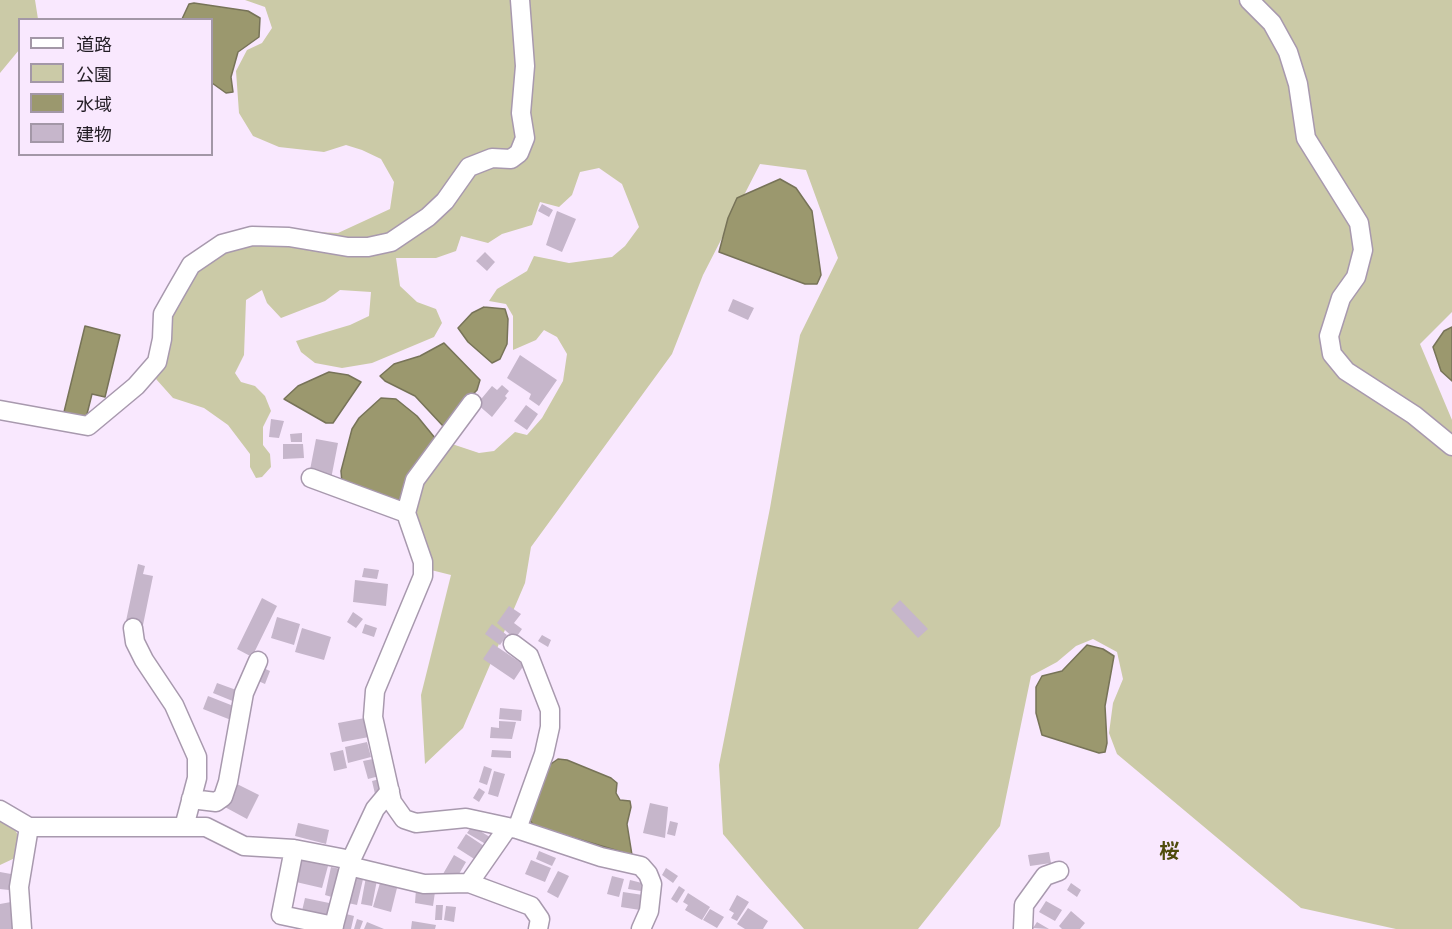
<!DOCTYPE html>
<meta charset="utf-8">
<style>
body{margin:0}
#map{position:relative;width:1452px;height:929px;overflow:hidden;background:#f9e8fe;font-family:"Roboto Condensed","Noto Sans JP",sans-serif}
canvas{display:block}
.legend{position:absolute;left:18px;top:18px;width:195px;height:138px;box-sizing:border-box;background:#f9e8fe;border:2px solid #a397a7;margin:0;padding:8px 10px;list-style:none;font-size:18px;color:#231d25}
.legend li{display:flex;align-items:center;gap:12px;height:30px}
.legend b{width:30px;border:2px solid #a397a7}
</style>
<div id="map">
<canvas width="1452" height="929"></canvas>
<ul class="legend">
<li><b style="height:8px;background:#fff"></b>道路</li>
<li><b style="height:16px;background:#cbcaa7"></b>公園</li>
<li><b style="height:16px;background:#9b986e"></b>水域</li>
<li><b style="height:16px;background:#c6b6cb"></b>建物</li>
</ul>
</div>
<script>
const context = document.querySelector('canvas').getContext('2d');
context.lineJoin = 'round';
function paint(path, color) { context.fillStyle = color; context.fill(path, 'evenodd'); }
const toPath = rows => new Path2D(rows.map(r => 'M' + r).join(''));
function stroke(path, color, width, dash) { context.strokeStyle = color; context.lineWidth = width; context.lineCap = dash ? 'butt' : 'round'; context.setLineDash(dash || []); context.stroke(path); }
function drawText(font, color, halo, rows, align = 'center') {
  context.font = font + ' "Roboto Condensed","Noto Sans JP",sans-serif'; context.lineWidth = 4.5; context.setLineDash([]); context.textBaseline = 'middle'; context.strokeStyle = halo; context.fillStyle = color; for (const [text, x, y, turn = 0] of rows) {
    context.save(); context.translate(x, y); context.rotate((+turn || 0) * Math.PI / 180); context.textAlign = isNaN(turn) ? turn : align; if (halo) context.strokeText(text, 0, 0); context.fillText(text, 0, 0); context.restore();
  }
}
paint(toPath([
 [0,0,35,0,38,19,20,20,19,50,0,73],
 [245,0,1452,0,1452,312,1420,344,1452,420,1452,929,1396,929,1301,908,1117,754,1109,733,1113,703,1123,679,1117,652,1093,639,1076,646,1057,662,1031,676,1000,826,918,929,804,929,765,884,723,834,719,765,770,508,800,335,838,258,806,170,760,164,703,275,672,354,531,547,525,583,463,728,425,764,421,695,451,575,431,570,413,522,419,481,449,443,479,453,494,451,515,432,527,435,542,418,563,381,567,354,557,337,544,330,536,340,513,350,513,316,506,304,489,301,497,289,527,271,534,256,569,263,612,257,625,246,639,227,622,184,599,168,580,172,572,195,559,207,540,202,532,225,502,234,488,243,461,236,456,251,436,258,396,258,400,286,417,302,436,309,442,323,434,337,372,363,342,368,315,363,301,352,296,341,350,325,369,316,371,292,340,290,325,301,281,318,267,303,262,290,246,300,244,355,235,373,241,382,255,386,265,396,271,411,263,427,263,445,270,454,271,467,262,477,256,478,250,467,250,454,228,425,204,408,173,398,156,379,163,361,170,312,202,261,226,246,257,241,312,246,315,232,338,233,390,209,394,182,381,159,362,150,346,145,324,152,279,147,253,136,239,113,236,71,247,50,262,43,272,28,265,7],
 [0,816,10,821,19,837,15,858,0,865]
]), '#cbcaa7');
const water = toPath([
 [194,3,248,11,260,18,259,37,238,52,231,77,233,92,226,93,212,83,212,20,182,19,189,4,194,3],
 [780,179,796,188,812,211,821,275,817,284,805,284,719,252,728,218,737,198,780,179],
 [484,307,505,309,508,319,507,344,500,359,492,363,468,342,458,328,472,313,484,307],
 [85,326,120,335,105,397,92,394,86,418,64,412,85,326],
 [1452,327,1452,381,1441,371,1433,347,1444,331,1452,327],
 [444,343,480,380,477,390,443,426,415,396,385,381,380,376,394,364,420,356,444,343],
 [329,372,348,375,361,382,333,423,326,423,284,399,298,386,329,372],
 [381,398,396,399,417,416,435,438,407,480,399,504,342,483,341,471,352,429,359,418,381,398],
 [1087,645,1103,649,1114,656,1105,706,1107,743,1105,752,1099,753,1042,735,1036,713,1036,687,1042,676,1062,671,1087,645],
 [558,759,567,760,611,778,617,783,616,793,620,800,630,801,631,807,627,824,632,855,534,826,529,819,548,766,558,759]
]);
paint(water, '#9b986e');
stroke(water, '#777358', 1.5);
paint(toPath([
 [542,204,553,210,549,217,538,211],
 [557,211,576,219,562,252,546,245],
 [485,252,495,262,487,271,476,261],
 [733,299,754,308,748,320,728,311],
 [520,355,557,380,539,406,529,399,531,394,507,378],
 [502,385,509,391,505,396,507,398,492,417,477,404,492,386,497,390],
 [526,405,538,414,527,430,514,421],
 [271,419,284,421,279,438,269,437],
 [302,433,302,442,291,442,290,434],
 [316,439,338,443,331,479,309,475],
 [283,444,303,444,304,458,283,459],
 [138,564,145,566,143,574,153,576,143,625,126,621],
 [364,568,379,570,377,579,362,577],
 [355,580,388,584,386,606,353,602],
 [262,598,277,606,252,657,237,649],
 [900,600,928,629,918,638,891,609],
 [509,606,521,614,514,623,522,629,515,639,497,623],
 [353,612,363,619,356,628,347,622],
 [277,617,300,624,294,645,271,638],
 [365,624,377,628,374,637,362,633],
 [492,624,507,635,500,645,485,634],
 [302,628,331,637,324,660,295,652],
 [542,635,551,640,548,647,538,641],
 [493,644,524,665,514,680,483,659],
 [261,667,270,671,265,684,256,680],
 [217,683,239,691,235,702,213,693],
 [208,696,236,707,231,720,203,709],
 [500,708,522,710,521,721,499,719],
 [365,718,369,737,342,742,338,723],
 [499,721,516,722,512,739,490,738,491,727,499,728],
 [367,742,371,757,348,763,345,747],
 [343,750,347,768,334,771,330,753],
 [492,750,511,751,511,758,491,757],
 [378,758,383,775,368,779,363,761],
 [484,766,492,769,487,785,479,782],
 [494,771,505,774,498,797,488,794],
 [384,778,386,792,375,794,372,781],
 [235,783,259,795,247,819,223,806],
 [479,788,485,792,479,802,473,798],
 [650,803,668,807,665,838,643,833],
 [670,821,678,823,675,836,667,834],
 [298,823,329,830,326,844,295,836],
 [472,826,493,839,489,846,467,833],
 [466,834,487,848,479,862,457,848],
 [539,851,556,858,552,866,536,859],
 [1049,852,1051,863,1030,866,1028,855],
 [454,855,466,862,455,881,443,874],
 [302,859,328,866,322,888,296,882],
 [531,860,551,868,545,882,525,874],
 [331,867,341,869,335,898,325,895],
 [666,868,678,876,673,883,662,875],
 [558,871,569,876,558,898,547,892],
 [0,872,11,874,9,890,0,889],
 [355,873,364,875,357,905,348,903],
 [612,876,624,879,619,897,607,894],
 [366,877,377,880,372,906,361,904],
 [630,880,642,883,641,891,628,889],
 [380,883,397,888,391,912,373,907],
 [1071,883,1081,890,1077,897,1067,890],
 [679,886,685,890,677,903,671,899],
 [416,889,435,892,433,906,415,903],
 [623,892,643,895,640,910,621,907],
 [688,893,710,907,702,920,685,910,688,905,683,902],
 [737,895,749,902,737,921,731,918,734,913,729,910],
 [305,898,334,904,331,918,302,911],
 [1046,901,1062,910,1055,921,1039,912],
 [11,902,14,929,0,929,0,904],
 [436,905,443,905,442,920,435,920],
 [446,906,456,907,454,922,444,920],
 [748,908,768,921,763,929,745,929,737,924],
 [710,909,724,917,717,928,703,920],
 [1071,911,1085,923,1080,929,1062,929,1059,926],
 [346,914,354,916,351,929,342,929],
 [357,919,363,921,360,929,354,929],
 [412,921,436,925,435,929,411,929],
 [367,922,384,929,364,929],
 [1037,922,1049,929,1033,928]
]), '#c6b6cb');
const minor = toPath([
 [1249,0,1272,23,1288,52,1298,84,1306,138,1359,223,1363,250,1356,277,1341,298,1329,336,1332,354,1346,371,1414,415,1452,446],
 [0,410,88,426,136,386,157,362,162,339,163,314,176,291,191,265,222,244,252,236,289,237,348,247,368,247,391,242,428,217,445,201,469,167,492,158,511,159,519,153,525,138,521,113,525,66,520,0],
 [311,478,406,513,423,562,423,576,375,691,373,717,392,802,404,819,416,823,466,818,517,829,601,857,641,866,648,874,652,884,649,911,641,929],
 [406,513,415,480,472,403],
 [133,628,135,642,144,660,174,705,197,757,197,778,184,827],
 [513,644,529,656,550,710,550,727,544,754,517,829],
 [191,799,216,802,223,797,228,782,244,693,258,661],
 [0,810,29,827,206,827,244,846,294,849,351,860],
 [294,849,281,915,334,926],
 [349,866,424,884,469,883,508,827],
 [469,883,531,906,540,919,538,929],
 [22,929,19,887,29,827],
 [333,929,351,860,375,809,390,791],
 [1023,929,1024,905,1045,876,1059,871]
]);
stroke(minor, '#a899ae', 21);
stroke(minor, '#fff', 18);
drawText('bold 20px', '#504c0c', '#f9e8fe', [
 ["桜",1169,853]
]);
</script>
